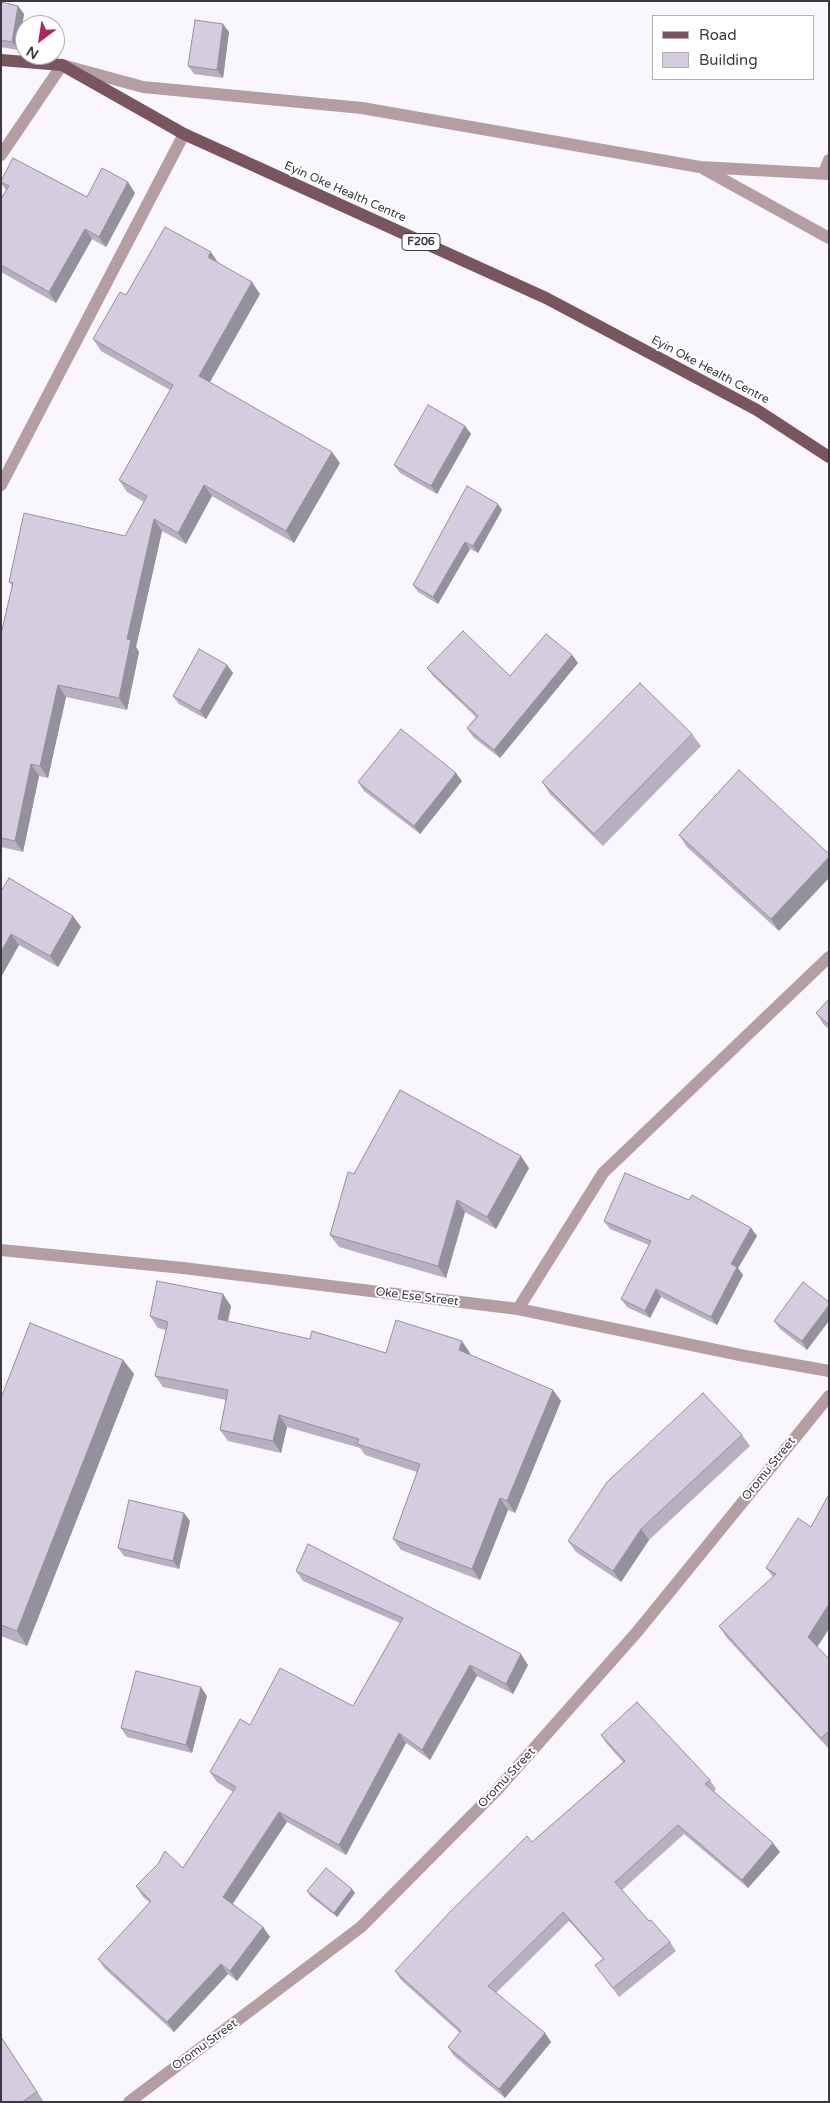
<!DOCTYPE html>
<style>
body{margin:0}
#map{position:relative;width:830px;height:2103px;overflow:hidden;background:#f9f6fd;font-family:"Varela Round",sans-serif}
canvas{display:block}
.frame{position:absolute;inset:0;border:2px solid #3b3840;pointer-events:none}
.legend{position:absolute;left:652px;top:15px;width:162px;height:65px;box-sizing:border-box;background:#fff;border:1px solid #b1afb3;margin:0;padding:6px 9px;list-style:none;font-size:15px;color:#3b3840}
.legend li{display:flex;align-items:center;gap:10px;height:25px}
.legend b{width:25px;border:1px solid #b1afb3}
.north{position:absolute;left:15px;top:15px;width:50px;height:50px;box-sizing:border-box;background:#fff;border:1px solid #b1afb3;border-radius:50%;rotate:211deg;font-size:14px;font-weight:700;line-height:20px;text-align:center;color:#3b3840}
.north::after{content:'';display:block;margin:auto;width:18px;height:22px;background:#b02563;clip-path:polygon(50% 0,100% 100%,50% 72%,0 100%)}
</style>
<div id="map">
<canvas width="830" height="2103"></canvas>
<div class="frame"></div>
<ul class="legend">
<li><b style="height:6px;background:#79555f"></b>Road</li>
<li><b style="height:14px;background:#d4cddf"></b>Building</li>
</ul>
<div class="north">N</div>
</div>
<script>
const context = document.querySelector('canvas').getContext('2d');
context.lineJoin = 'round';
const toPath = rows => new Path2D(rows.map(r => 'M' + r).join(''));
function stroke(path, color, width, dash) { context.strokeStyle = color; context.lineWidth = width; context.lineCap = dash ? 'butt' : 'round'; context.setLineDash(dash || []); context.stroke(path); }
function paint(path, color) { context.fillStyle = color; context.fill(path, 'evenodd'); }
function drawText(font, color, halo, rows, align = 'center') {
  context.font = font + ' "Varela Round",sans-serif'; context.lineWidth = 4; context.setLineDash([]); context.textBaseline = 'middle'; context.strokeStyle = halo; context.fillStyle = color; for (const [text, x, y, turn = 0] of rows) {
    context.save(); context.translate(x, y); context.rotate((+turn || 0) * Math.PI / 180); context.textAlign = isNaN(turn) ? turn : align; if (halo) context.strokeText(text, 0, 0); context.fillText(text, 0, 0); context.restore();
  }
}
stroke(toPath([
 [1,155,62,65,143,87,362,108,700,167,829,174],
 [704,169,829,238],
 [824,173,829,160],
 [1,485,184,134],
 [1,1250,183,1268,518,1309,740,1355,829,1371],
 [518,1309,603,1173,829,957],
 [129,2102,361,1927,497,1790,637,1632,829,1396]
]), '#b49ea3', 12);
stroke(toPath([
 [1,60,62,65,184,134,546,298,757,410,829,457]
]), '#79555f', 12);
paint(toPath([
 [1,2,18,6,24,14,18,50,1,47],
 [229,32,223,78,194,74,188,66],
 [1,181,87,197,135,193,106,247,92,239,56,303,1,272,1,199,6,190,1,183],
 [218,263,260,294,210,382,340,463,294,543,212,496,186,544,162,531,136,647,139,652,127,710,66,697,48,778,39,776,23,852,1,847,1,634,12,586,9,582,125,536,144,502,127,492,119,480,170,390,101,351,93,339,126,295],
 [465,426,471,434,437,494,400,473,394,465],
 [502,510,478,553,470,549,438,604,418,592,413,585],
 [572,655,578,663,500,758,473,737,467,728,476,717,433,676,427,668,510,676],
 [227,665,233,673,206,719,179,704,173,696],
 [692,734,701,746,603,846,550,794,542,782],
 [739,770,779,931,687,847,679,835],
 [462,781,420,834,364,791,358,782],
 [1,891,73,916,81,927,58,967,19,945,1,977],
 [829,999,829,1029,824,1025,816,1013],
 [529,1168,496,1229,465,1212,446,1278,339,1247,330,1235,354,1174],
 [604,1221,751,1228,757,1236,738,1268,743,1275,717,1325,661,1297,650,1318,627,1307,621,1299,649,1245,610,1229],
 [803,1282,807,1350,780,1329,774,1321],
 [231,1306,228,1321,310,1339,386,1353,470,1353,469,1355,561,1401,515,1513,508,1510,480,1580,401,1550,393,1539,417,1472,365,1455,360,1448,287,1427,281,1453,228,1441,220,1430,226,1400,163,1387,155,1376,166,1330,158,1328,150,1316],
 [123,1360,134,1374,27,1646,1,1636,1,1398],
 [742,1435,750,1446,649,1540,621,1582,576,1552,568,1541],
 [190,1521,179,1569,124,1556,118,1548],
 [811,1527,817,1647,829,1659,829,1749,727,1638,719,1626,773,1577,766,1568],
 [296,1571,528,1665,513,1694,477,1676,430,1760,406,1743,346,1855,287,1822,233,1904,263,1927,270,1937,237,1981,228,1974,174,2032,105,1969,98,1959,150,1903,143,1897,136,1886,183,1868,233,1792,217,1782,210,1772,250,1725,353,1706,400,1623,303,1581],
 [207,1696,192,1753,127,1737,121,1728],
 [601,1735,710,1780,716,1789,714,1791,780,1852,748,1888,684,1834,622,1890,649,1921,670,1942,676,1951,619,1997,595,1965,603,1959,569,1921,496,1993,545,2033,551,2042,505,2098,454,2056,448,2047,460,2033,401,1980,395,1971,532,1842,623,1762,607,1744],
 [307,1891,355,1893,337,1917,310,1896],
 [1,2037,44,2102,1,2102]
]), '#b6b0c0');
paint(toPath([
 [18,6,24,14,18,50,12,42],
 [223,24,229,32,223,78,217,70],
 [128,182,135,193,106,247,99,237],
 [85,229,92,239,56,303,49,292],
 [211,252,219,264,208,257],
 [252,282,260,294,207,387,199,376],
 [465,426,471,434,437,494,431,486],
 [332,452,340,463,294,543,286,531],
 [204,485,212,496,186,544,178,533],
 [498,504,502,510,478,553,473,546],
 [154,519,162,531,136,647,139,652,127,710,119,698,127,639],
 [465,542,470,549,438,604,433,597],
 [572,655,578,663,500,758,494,750],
 [227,665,233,673,206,719,200,711],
 [58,685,66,697,48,778,40,766],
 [31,764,39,776,23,852,15,841],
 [456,773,462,781,420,834,414,826],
 [829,857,829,878,779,931,771,919],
 [73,916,81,927,58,967,50,956],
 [11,934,19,945,1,977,1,952],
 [521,1156,529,1168,496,1229,487,1217],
 [457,1200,465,1212,446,1278,438,1266],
 [751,1228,757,1236,738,1268,743,1275,717,1325,711,1317,731,1264],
 [656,1289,661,1297,650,1318,645,1311],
 [223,1294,231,1306,226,1330,218,1319],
 [829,1305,829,1321,807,1350,802,1341],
 [462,1341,470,1353,467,1362,459,1350],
 [123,1360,134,1374,27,1646,17,1631],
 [553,1390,561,1401,515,1513,507,1501],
 [279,1415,287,1427,281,1453,273,1441],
 [500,1498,508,1510,480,1580,472,1569],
 [184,1513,190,1521,179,1569,173,1561],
 [641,1529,649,1540,621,1582,613,1571],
 [829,1604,829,1629,816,1649,808,1637],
 [521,1654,528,1665,513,1694,506,1684],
 [470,1665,477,1676,430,1760,422,1750],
 [201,1687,207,1696,192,1753,186,1745],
 [399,1733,406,1743,346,1855,339,1845],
 [279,1812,287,1822,230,1907,223,1897],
 [773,1843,780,1852,748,1888,742,1880],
 [352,1889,355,1893,337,1917,334,1913],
 [263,1927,270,1937,237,1981,230,1971],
 [221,1964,228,1974,174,2032,167,2022],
 [545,2033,551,2042,505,2098,499,2089]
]), '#94909c');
const building = toPath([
 [1,2,18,6,12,42,1,40,1,2],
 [195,20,223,24,217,70,188,66,195,20],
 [13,158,87,197,102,168,128,182,99,237,85,229,49,292,1,265,1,199,9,186,1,182,1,181,13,158],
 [165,227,211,252,208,257,252,282,199,376,332,452,286,531,204,485,178,533,154,519,127,639,131,640,119,698,58,685,40,766,31,764,15,841,1,838,1,634,13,583,9,582,24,513,125,536,147,496,119,480,173,385,93,339,120,292,126,295,165,227],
 [428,405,465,426,431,486,394,465,428,405],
 [467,486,498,504,473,546,465,542,433,597,413,585,467,486],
 [463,631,510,676,546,634,572,655,494,750,467,728,478,716,427,668,463,631],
 [199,649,227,665,200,711,173,696,199,649],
 [640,683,692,734,594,834,542,782,640,683],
 [401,729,456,773,414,826,358,782,401,729],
 [739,770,829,854,829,857,771,919,679,835,739,770],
 [9,878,73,916,50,956,11,934,1,952,1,891,9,878],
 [829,999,829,1025,816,1013,829,999],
 [400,1090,521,1156,487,1217,457,1200,438,1266,330,1235,348,1172,354,1174,400,1090],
 [625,1173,689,1200,692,1195,751,1228,731,1264,737,1267,711,1317,656,1289,645,1311,621,1299,651,1241,604,1221,625,1173],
 [157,1281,223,1294,218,1319,310,1339,312,1331,386,1353,396,1320,462,1341,459,1350,553,1390,507,1501,500,1498,472,1569,393,1539,420,1464,357,1444,359,1439,279,1415,273,1441,220,1430,228,1390,155,1376,168,1322,150,1316,157,1281],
 [803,1282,829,1302,829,1305,802,1341,774,1321,803,1282],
 [30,1323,123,1360,17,1631,1,1625,1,1398,30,1323],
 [703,1393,742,1435,641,1529,613,1571,568,1541,607,1482,703,1393],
 [829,1494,829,1604,808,1637,829,1659,829,1731,821,1738,719,1626,776,1574,766,1568,798,1518,811,1527,829,1494],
 [129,1500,184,1513,173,1561,118,1548,129,1500],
 [308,1544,521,1654,506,1684,470,1665,422,1750,399,1733,339,1845,279,1812,223,1897,263,1927,230,1971,221,1964,167,2022,98,1959,151,1901,136,1886,158,1864,165,1851,183,1868,236,1787,210,1772,240,1719,250,1725,280,1668,353,1706,403,1618,296,1571,308,1544],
 [136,1671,201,1687,186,1745,121,1728,136,1671],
 [637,1702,710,1780,705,1784,773,1843,742,1880,678,1825,615,1882,649,1921,651,1920,670,1942,613,1988,595,1965,604,1959,563,1912,488,1986,545,2033,499,2089,448,2047,461,2031,395,1971,450,1912,527,1836,532,1842,625,1761,601,1735,637,1702],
 [326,1868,352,1889,334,1913,307,1891,326,1868],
 [1,2037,37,2092,22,2102,1,2102,1,2037]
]);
paint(building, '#d4cddf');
stroke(building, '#94909c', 1);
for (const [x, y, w] of [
 [421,242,38]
]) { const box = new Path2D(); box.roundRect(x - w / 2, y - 8.5, w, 17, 4); context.fillStyle = '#fff'; context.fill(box); stroke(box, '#3b3840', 1); }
drawText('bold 11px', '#3b3840', null, [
 ["F206",421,242]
]);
drawText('12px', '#3b3840', '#fff', [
 ["Eyin Oke Health Centre",345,192,24],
 ["Eyin Oke Health Centre",710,370,28],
 ["Oke Ese Street",417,1297,7],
 ["Oromu Street",769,1469,-51],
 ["Oromu Street",507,1778,-47],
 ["Oromu Street",205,2045,-36]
]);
</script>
